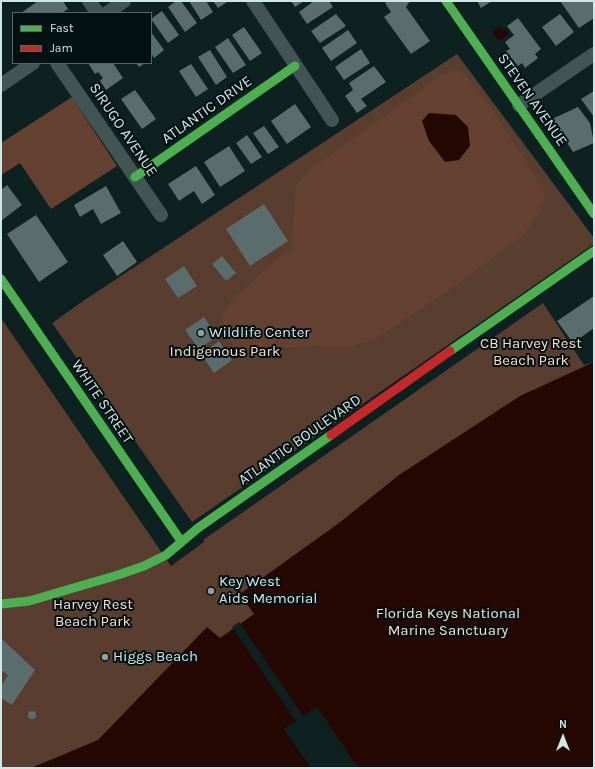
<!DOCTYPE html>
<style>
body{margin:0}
#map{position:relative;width:595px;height:769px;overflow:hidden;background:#0d2121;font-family:Karla,sans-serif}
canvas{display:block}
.frame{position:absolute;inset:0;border:2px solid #d0e7e7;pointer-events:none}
.legend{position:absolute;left:12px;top:12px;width:140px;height:52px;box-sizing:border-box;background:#011010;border:1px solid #546666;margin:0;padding:5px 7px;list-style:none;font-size:12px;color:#d0e7e7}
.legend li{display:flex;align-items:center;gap:8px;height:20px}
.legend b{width:20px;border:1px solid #546666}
.north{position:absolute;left:543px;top:717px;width:40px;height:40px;-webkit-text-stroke:3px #011010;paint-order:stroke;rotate:0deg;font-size:11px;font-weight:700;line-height:16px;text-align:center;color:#d0e7e7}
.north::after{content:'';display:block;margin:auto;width:14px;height:18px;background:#d0e7e7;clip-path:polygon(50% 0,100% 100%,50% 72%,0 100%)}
</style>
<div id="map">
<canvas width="595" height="769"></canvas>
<div class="frame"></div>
<ul class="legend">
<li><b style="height:5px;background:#4caf50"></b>Fast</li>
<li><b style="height:5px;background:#c62828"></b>Jam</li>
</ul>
<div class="north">N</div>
</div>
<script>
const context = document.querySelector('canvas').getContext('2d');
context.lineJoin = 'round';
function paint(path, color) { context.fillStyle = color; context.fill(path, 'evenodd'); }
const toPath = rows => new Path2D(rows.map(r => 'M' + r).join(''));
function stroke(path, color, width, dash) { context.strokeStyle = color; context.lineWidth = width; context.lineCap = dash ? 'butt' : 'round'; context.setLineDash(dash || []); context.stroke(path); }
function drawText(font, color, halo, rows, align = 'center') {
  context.font = font + ' Karla,sans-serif'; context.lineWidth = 4; context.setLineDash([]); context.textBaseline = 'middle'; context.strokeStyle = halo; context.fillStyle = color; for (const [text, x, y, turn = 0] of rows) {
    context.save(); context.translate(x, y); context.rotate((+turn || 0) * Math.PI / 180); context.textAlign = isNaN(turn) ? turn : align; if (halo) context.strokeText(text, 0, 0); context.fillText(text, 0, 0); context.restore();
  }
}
paint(toPath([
 [457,54,594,238,594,244,192,522,52,323,86,299],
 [543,303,584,365,594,362,594,768,1,768,1,318,171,566,204,542,203,540]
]), '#593d2f');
paint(toPath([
 [456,68,467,77,486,100,545,191,543,206,524,235,455,286,377,338,348,348,313,346,281,348,249,352,233,346,221,318,225,309,236,296,274,262,292,249,296,185,313,167,442,75],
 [72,97,117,166,51,209,20,163,1,175,1,143]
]), '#644131');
paint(toPath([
 [500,27,502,30,506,29,509,34,498,41,492,32],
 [429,113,456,115,468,127,470,146,459,160,445,162,429,141,422,121],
 [594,362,594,768,31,768,98,740,207,627,220,638,254,614,240,594,339,523,399,475,520,396]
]), '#260803');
paint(toPath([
 [239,622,303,716,317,707,358,768,311,768,284,729,296,721,232,627]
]), '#0d2121');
paint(toPath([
 [38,1,63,1,68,9,62,13,21,13],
 [176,1,181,1,197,23,185,32,168,7],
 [189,1,206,1,213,12,201,20],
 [213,1,226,1,227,2,218,8],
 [291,1,304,1,295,7],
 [314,1,329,1,333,7,307,24,299,12],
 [388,1,410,1,406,7,430,41,411,54,384,17,391,12,385,3],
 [477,1,492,1,481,8],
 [560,1,594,1,594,18,579,28],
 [162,11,179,35,168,43,151,19],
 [336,14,346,26,320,43,311,31],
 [560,14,574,32,556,46,542,27],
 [518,18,541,49,535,54,538,58,525,68,522,63,518,66,506,51,510,49,505,42,514,35,507,26],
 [244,27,262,53,250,61,232,35],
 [348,30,357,43,331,61,322,48],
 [151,32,164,50,154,58,151,53],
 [228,38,246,65,233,73,215,47],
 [361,49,370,63,344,80,335,67],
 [210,50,227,77,216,85,198,57],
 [88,63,113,63,123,78,106,90,100,81,103,78,98,72,95,74],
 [136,63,145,63,139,67],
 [191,64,208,89,196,97,179,71],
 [374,66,386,82,361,99,367,106,357,113,345,96,353,90,349,83],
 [135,90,156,119,142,129,121,99],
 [594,91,594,117,581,99],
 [295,104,311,127,287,144,271,121],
 [578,107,590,123,594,143,573,152,552,119],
 [264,126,279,147,268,154,253,133],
 [247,135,262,157,251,164,236,143],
 [229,146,245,171,220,187,204,162],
 [196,166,215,195,202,204,194,191,179,201,168,184],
 [7,185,22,205,1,221,1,190],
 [106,186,121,213,101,224,93,209,80,217,74,205],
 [264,204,288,241,250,266,226,229],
 [36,215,68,262,39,282,7,234],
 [123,241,137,262,117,276,103,255],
 [222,256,236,273,226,281,212,264],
 [184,266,197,286,178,298,165,279],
 [594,296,594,328,573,343,557,321],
 [204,317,217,336,199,349,185,330],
 [219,341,232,360,214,373,201,354],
 [1,638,35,670,12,705,1,698,1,686,8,675,1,670],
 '28 715a4 4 0 1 1 8 0a4 4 0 1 1-8 0Z'
]), '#5a6c6c');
stroke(toPath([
 [89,1,98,13],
 [253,1,332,120],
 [107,13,124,1],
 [57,63,161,215],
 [1,85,33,63],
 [519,105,594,54]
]), '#425454', 14);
stroke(toPath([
 [446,1,594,214],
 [135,177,295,66],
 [1,279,181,541],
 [450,351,594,251],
 [1,604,29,601,118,575,144,566,166,555,198,528,331,435]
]), '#4caf50', 9);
stroke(toPath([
 [331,435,450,351]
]), '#c62828', 9);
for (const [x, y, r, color] of [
 [201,333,4,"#8ca2a2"],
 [211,591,4,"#8ca2a2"],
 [105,657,4,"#8ca2a2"]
]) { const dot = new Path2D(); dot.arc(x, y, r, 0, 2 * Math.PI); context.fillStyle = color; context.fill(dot); stroke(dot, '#011010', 1.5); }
drawText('15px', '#d0e7e7', '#011010', [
 ["STEVEN AVENUE",532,100,55],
 ["ATLANTIC DRIVE",207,110,-35],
 ["SIRUGO AVENUE",123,130,56],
 ["WHITE STREET",102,402,56],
 ["ATLANTIC BOULEVARD",300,440,-35]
]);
drawText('15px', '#d0e7e7', '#011010', [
 ["Wildlife Center",209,333],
 ["Key West",219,582],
 ["Aids Memorial",219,599],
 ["Higgs Beach",113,657]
], 'left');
drawText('15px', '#fbdccf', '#011010', [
 ["CB Harvey Rest",531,344],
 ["Beach Park",531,361],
 ["Indigenous Park",225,352],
 ["Harvey Rest",93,605],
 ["Beach Park",93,622],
 ["Florida Keys National",448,614],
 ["Marine Sanctuary",448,631]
]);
</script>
